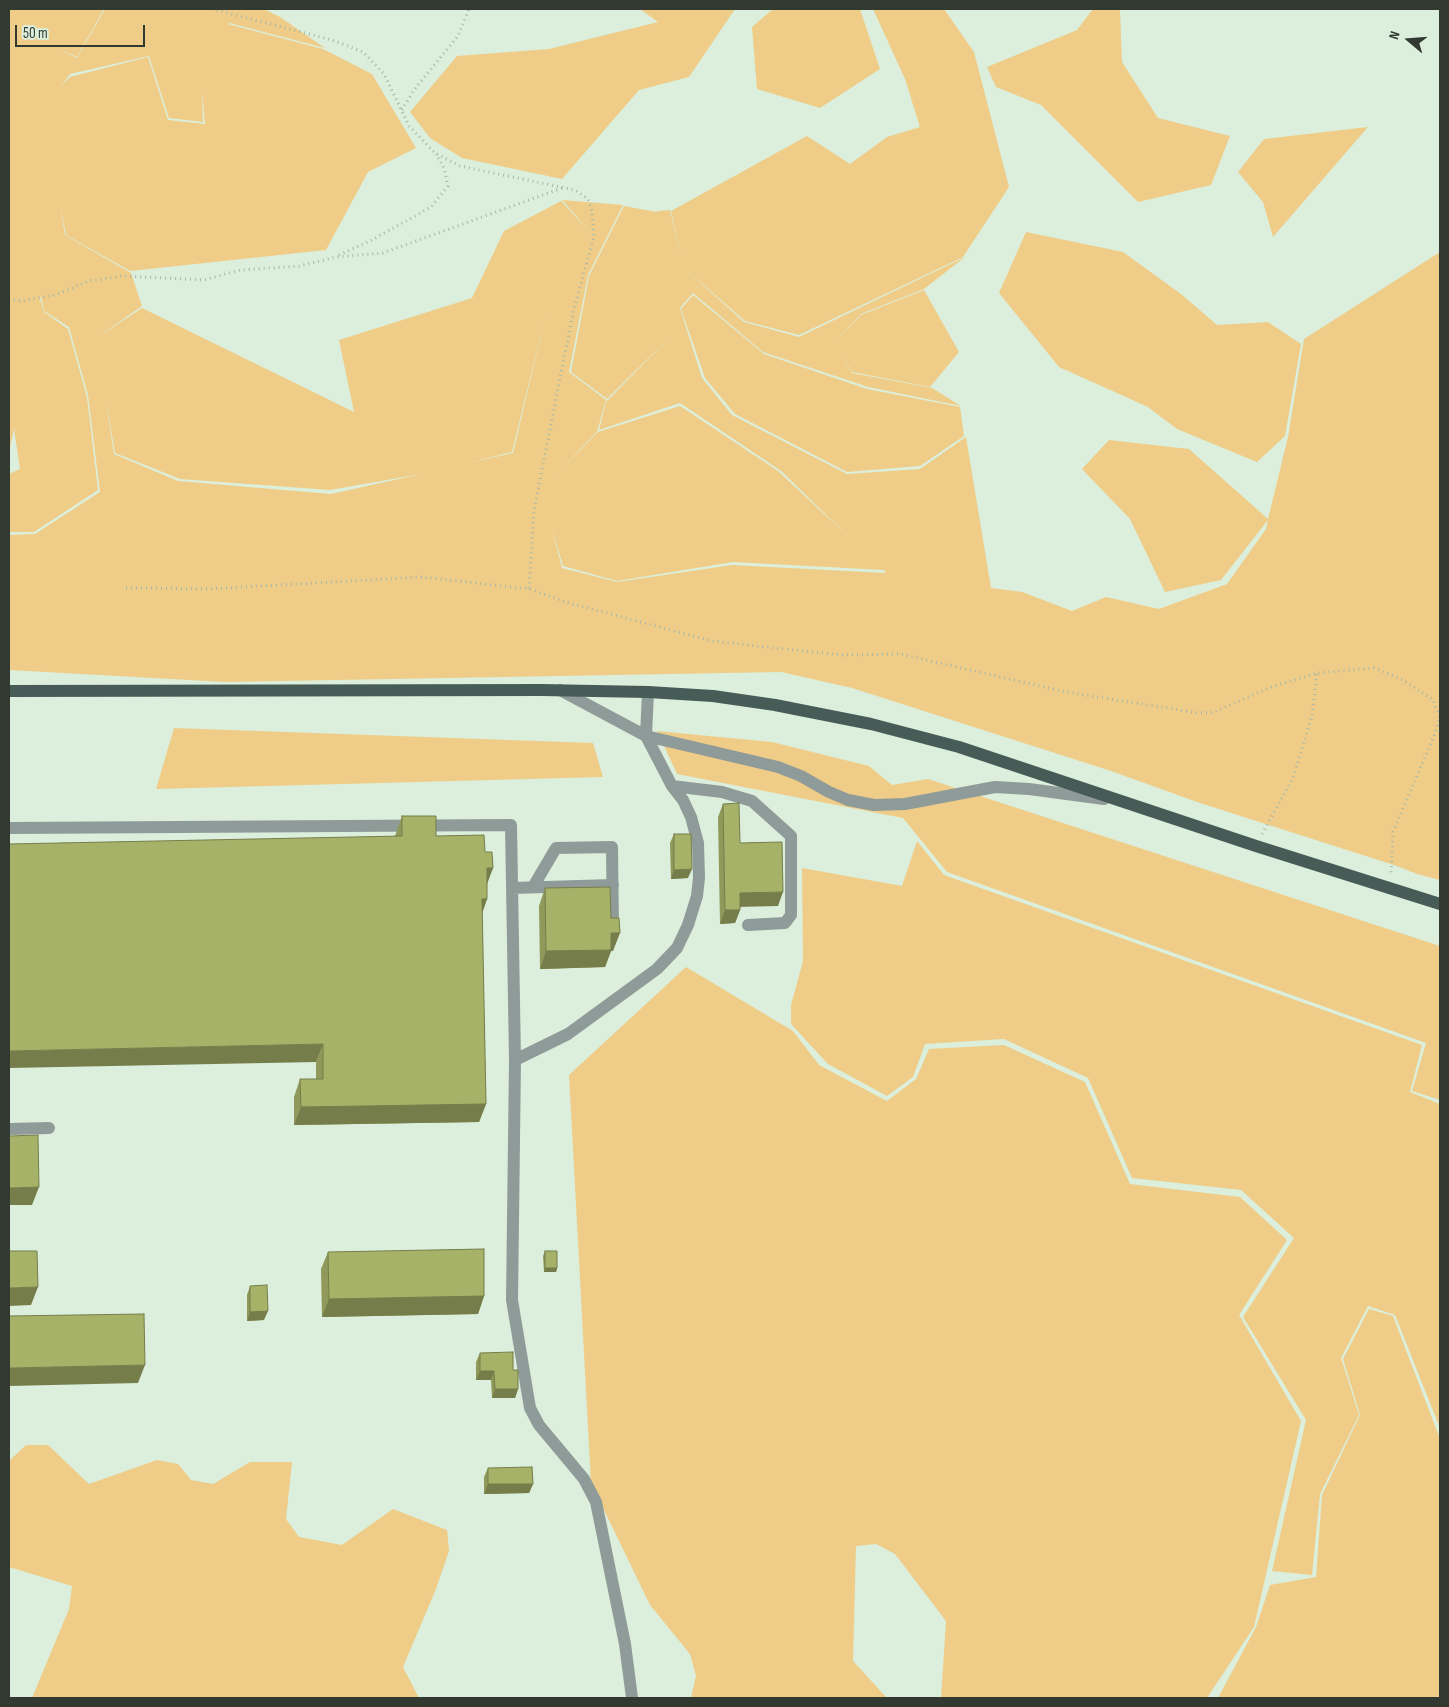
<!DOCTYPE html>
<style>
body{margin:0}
#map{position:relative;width:1449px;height:1707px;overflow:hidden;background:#dbefdc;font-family:"Sofia Sans Condensed",sans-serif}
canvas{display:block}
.frame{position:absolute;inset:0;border:10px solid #313931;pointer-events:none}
.north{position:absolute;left:1384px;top:15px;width:50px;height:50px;-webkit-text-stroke:4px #dbefdc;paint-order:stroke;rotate:288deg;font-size:14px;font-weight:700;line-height:20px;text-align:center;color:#313931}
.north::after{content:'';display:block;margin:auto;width:18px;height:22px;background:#313931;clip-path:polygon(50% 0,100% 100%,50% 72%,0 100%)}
.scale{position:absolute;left:15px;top:25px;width:130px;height:22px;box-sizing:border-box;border:2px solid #313931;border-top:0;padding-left:6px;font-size:15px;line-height:18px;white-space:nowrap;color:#313931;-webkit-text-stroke:4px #dbefdc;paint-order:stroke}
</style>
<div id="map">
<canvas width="1449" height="1707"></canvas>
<div class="frame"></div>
<div class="north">N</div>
<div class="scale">50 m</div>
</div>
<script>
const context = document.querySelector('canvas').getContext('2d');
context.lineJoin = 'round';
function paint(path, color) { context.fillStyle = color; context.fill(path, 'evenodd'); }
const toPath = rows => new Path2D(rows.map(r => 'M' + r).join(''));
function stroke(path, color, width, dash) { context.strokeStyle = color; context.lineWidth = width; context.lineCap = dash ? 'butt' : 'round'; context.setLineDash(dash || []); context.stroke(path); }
paint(toPath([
 [9,9,104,9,77,57,59,49,77,58,105,9,264,9,280,17,325,48,229,23,228,24,323,49,372,74,416,148,368,172,326,250,130,271,66,235,60,205,65,235,131,273,142,306,95,339,142,308,354,412,339,340,472,298,504,231,561,201,591,233,562,200,623,205,588,275,569,372,606,400,597,432,548,483,598,432,680,406,778,471,849,537,781,471,680,403,599,430,606,402,675,332,607,399,571,372,589,276,624,206,657,212,657,211,670,210,682,261,671,211,807,136,850,164,887,137,920,127,905,79,873,9,944,9,974,52,1009,187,963,257,799,335,745,321,683,267,744,322,799,337,965,257,924,289,861,314,834,342,861,315,924,290,959,352,930,387,852,372,841,354,852,373,932,388,961,406,868,387,763,352,693,293,680,308,702,378,732,415,847,474,920,469,966,437,991,588,1022,592,1072,611,1106,597,1159,609,1227,584,1266,529,1268,520,1221,580,1165,592,1130,519,1082,469,1109,440,1189,449,1268,519,1288,437,1304,339,1440,252,1440,880,1417,874,1397,866,1200,803,1111,771,852,688,781,672,225,682,9,670,9,535,35,534,100,492,88,395,69,327,44,311,41,296,40,299,44,312,68,329,87,397,98,490,34,532,9,532,9,474,20,469,14,429,9,452],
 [149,56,169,118,203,122,202,92,205,124,168,120,148,57,70,77,61,86,70,74],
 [547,309,513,453,468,463,512,452],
 [105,395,115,453,180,479,330,490,421,474,331,494,178,481,114,454],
 [552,529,563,566,617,581,733,562,884,570,886,573,732,565,617,582,562,568],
 [640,9,735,9,689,77,639,90,562,179,462,158,430,138,410,112,457,56,549,49,658,22],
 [773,9,860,9,880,69,820,108,757,89,752,27],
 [1093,9,1120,9,1122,62,1158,118,1230,136,1211,185,1138,202,1041,105,996,87,987,67,1077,30],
 [1368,127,1273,237,1263,202,1238,172,1264,139],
 [1026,232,1123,252,1181,294,1217,325,1268,322,1301,344,1285,436,1257,462,1177,429,1148,407,1059,367,999,293],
 [693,295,764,354,867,389,960,407,964,436,920,466,847,472,735,414,705,378,681,309],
 [174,728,593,743,603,777,156,789],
 [657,731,772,742,869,766,892,785,928,779,1440,946,1440,1100,1412,1091,1426,1043,947,872,903,818,677,774],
 [917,841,944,875,1422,1045,1410,1092,1440,1104,1440,1428,1395,1315,1368,1306,1341,1358,1359,1415,1320,1494,1312,1575,1272,1571,1306,1420,1243,1317,1294,1238,1241,1190,1132,1178,1088,1078,1004,1039,925,1044,913,1077,887,1096,828,1064,791,1024,791,1005,803,961,802,868,902,886],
 [686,967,793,1031,819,1065,887,1101,916,1079,929,1049,1004,1045,1085,1082,1130,1184,1240,1197,1287,1240,1239,1315,1301,1421,1254,1627,1207,1698,941,1698,946,1621,895,1554,876,1544,856,1546,853,1661,887,1698,691,1698,696,1676,690,1654,650,1605,591,1483,569,1075],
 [1369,1309,1393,1316,1440,1439,1440,1698,1218,1698,1256,1627,1270,1585,1316,1577,1322,1495,1360,1415,1343,1359],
 [26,1445,48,1445,89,1484,157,1460,178,1464,191,1480,213,1484,250,1462,292,1462,286,1519,299,1537,342,1545,393,1509,447,1530,449,1551,436,1589,403,1667,419,1698,32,1698,69,1609,72,1586,9,1567,9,1461]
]), '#efcd88');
stroke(toPath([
 [212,9,332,40,363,52,384,74,409,126,435,153,460,166,575,190,588,199,592,212,594,236,573,313,534,510,529,589],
 [402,110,414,90,458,36,469,9],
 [339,255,370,241,431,207,448,186,444,168,436,154],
 [9,299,20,301,55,295,89,281,123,276,204,280,240,270,299,266,336,257,383,253,562,188],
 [126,588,207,589,422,577,529,589,569,603,712,641,841,655,900,654,1066,692,1199,713,1214,712,1271,687,1317,673,1374,668,1403,680,1433,700,1440,718,1434,736,1393,832,1391,873],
 [1262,834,1293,778,1312,716,1317,673]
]), '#a7b7a7', 3, [1, 4]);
stroke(toPath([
 [560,690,646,736,778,767,801,776,829,792,848,800,874,805,905,804,995,787,1029,789,1104,799],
 [672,786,722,792,752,801,791,836,791,915,785,923,748,925],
 [9,828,511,825,515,1060,512,1300,530,1408,539,1425,584,1479,596,1502,625,1644,632,1698],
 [533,887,556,848,612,847,613,927],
 [512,888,613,885],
 [515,1060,568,1034,657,969,677,948,688,925,697,896,699,878,698,843,691,817,683,800,672,786,646,736,648,692],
 [9,1129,49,1128]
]), '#8f9b98', 12);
stroke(toPath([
 [9,691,541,690,648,692,713,696,775,705,871,724,959,747,1256,846,1440,904]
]), '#475c57', 12);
paint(toPath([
 [723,804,740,843,778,906,740,906,740,910,735,923,720,924,718,817],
 [402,816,436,836,485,852,493,868,487,884,487,899,482,912,486,1104,479,1122,294,1125,294,1097,300,1079,316,1079,316,1062],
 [674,834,688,878,671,879,670,843],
 [545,888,611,918,613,951,611,951,605,967,540,969,539,906],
 [545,1251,557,1268,556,1272,544,1272,543,1256],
 [328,1252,484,1296,478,1314,322,1317,321,1269],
 [250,1286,264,1320,247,1321,247,1295],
 [480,1353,513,1370,518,1389,515,1398,492,1398,491,1380,476,1380,476,1362],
 [488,1468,533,1484,529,1493,484,1494,484,1477]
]), '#90995a');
paint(toPath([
 [487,868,493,868,486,886],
 [692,869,688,878,671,879,674,870],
 [783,892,778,906,735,907,740,893],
 [482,899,487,899,481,917],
 [725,910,740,910,735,923,720,924],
 [611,933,620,933,613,951,611,951,605,967,540,969,546,951],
 [323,1044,316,1062,9,1068,9,1051],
 [486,1104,479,1122,294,1125,301,1107],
 [39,1187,32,1205,9,1205,9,1188],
 [545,1268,557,1268,556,1272,544,1272],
 [38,1287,31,1305,9,1306,9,1288],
 [484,1296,478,1314,322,1317,329,1299],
 [268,1311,264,1320,247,1321,250,1312],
 [145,1365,138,1383,9,1386,9,1368],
 [480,1371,494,1371,491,1380,476,1380],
 [495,1389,518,1389,515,1398,492,1398],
 [488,1484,533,1484,529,1493,484,1494]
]), '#757d4a');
const building = toPath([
 [739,803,740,843,782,842,783,892,740,893,740,910,725,910,723,804,739,803],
 [402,816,436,816,436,836,484,835,485,852,492,852,493,868,487,868,487,899,482,899,486,1104,301,1107,300,1079,323,1079,323,1044,9,1051,9,844,402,836,402,816],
 [674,834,691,834,692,869,674,870,674,834],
 [610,887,611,918,619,918,620,933,611,933,611,950,546,951,545,888,610,887],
 [38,1135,39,1187,9,1188,9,1136,38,1135],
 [484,1249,484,1296,329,1299,328,1252,484,1249],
 [9,1251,37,1251,38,1287,9,1288,9,1251],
 [545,1251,557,1251,557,1268,545,1268,545,1251],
 [267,1285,268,1311,250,1312,250,1286,267,1285],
 [144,1314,145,1365,9,1368,9,1316,144,1314],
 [513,1352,513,1370,518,1370,518,1389,495,1389,494,1371,480,1371,480,1353,513,1352],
 [532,1467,533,1484,488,1484,488,1468,532,1467]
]);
paint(building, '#a7b269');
stroke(building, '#757d4a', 1);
</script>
